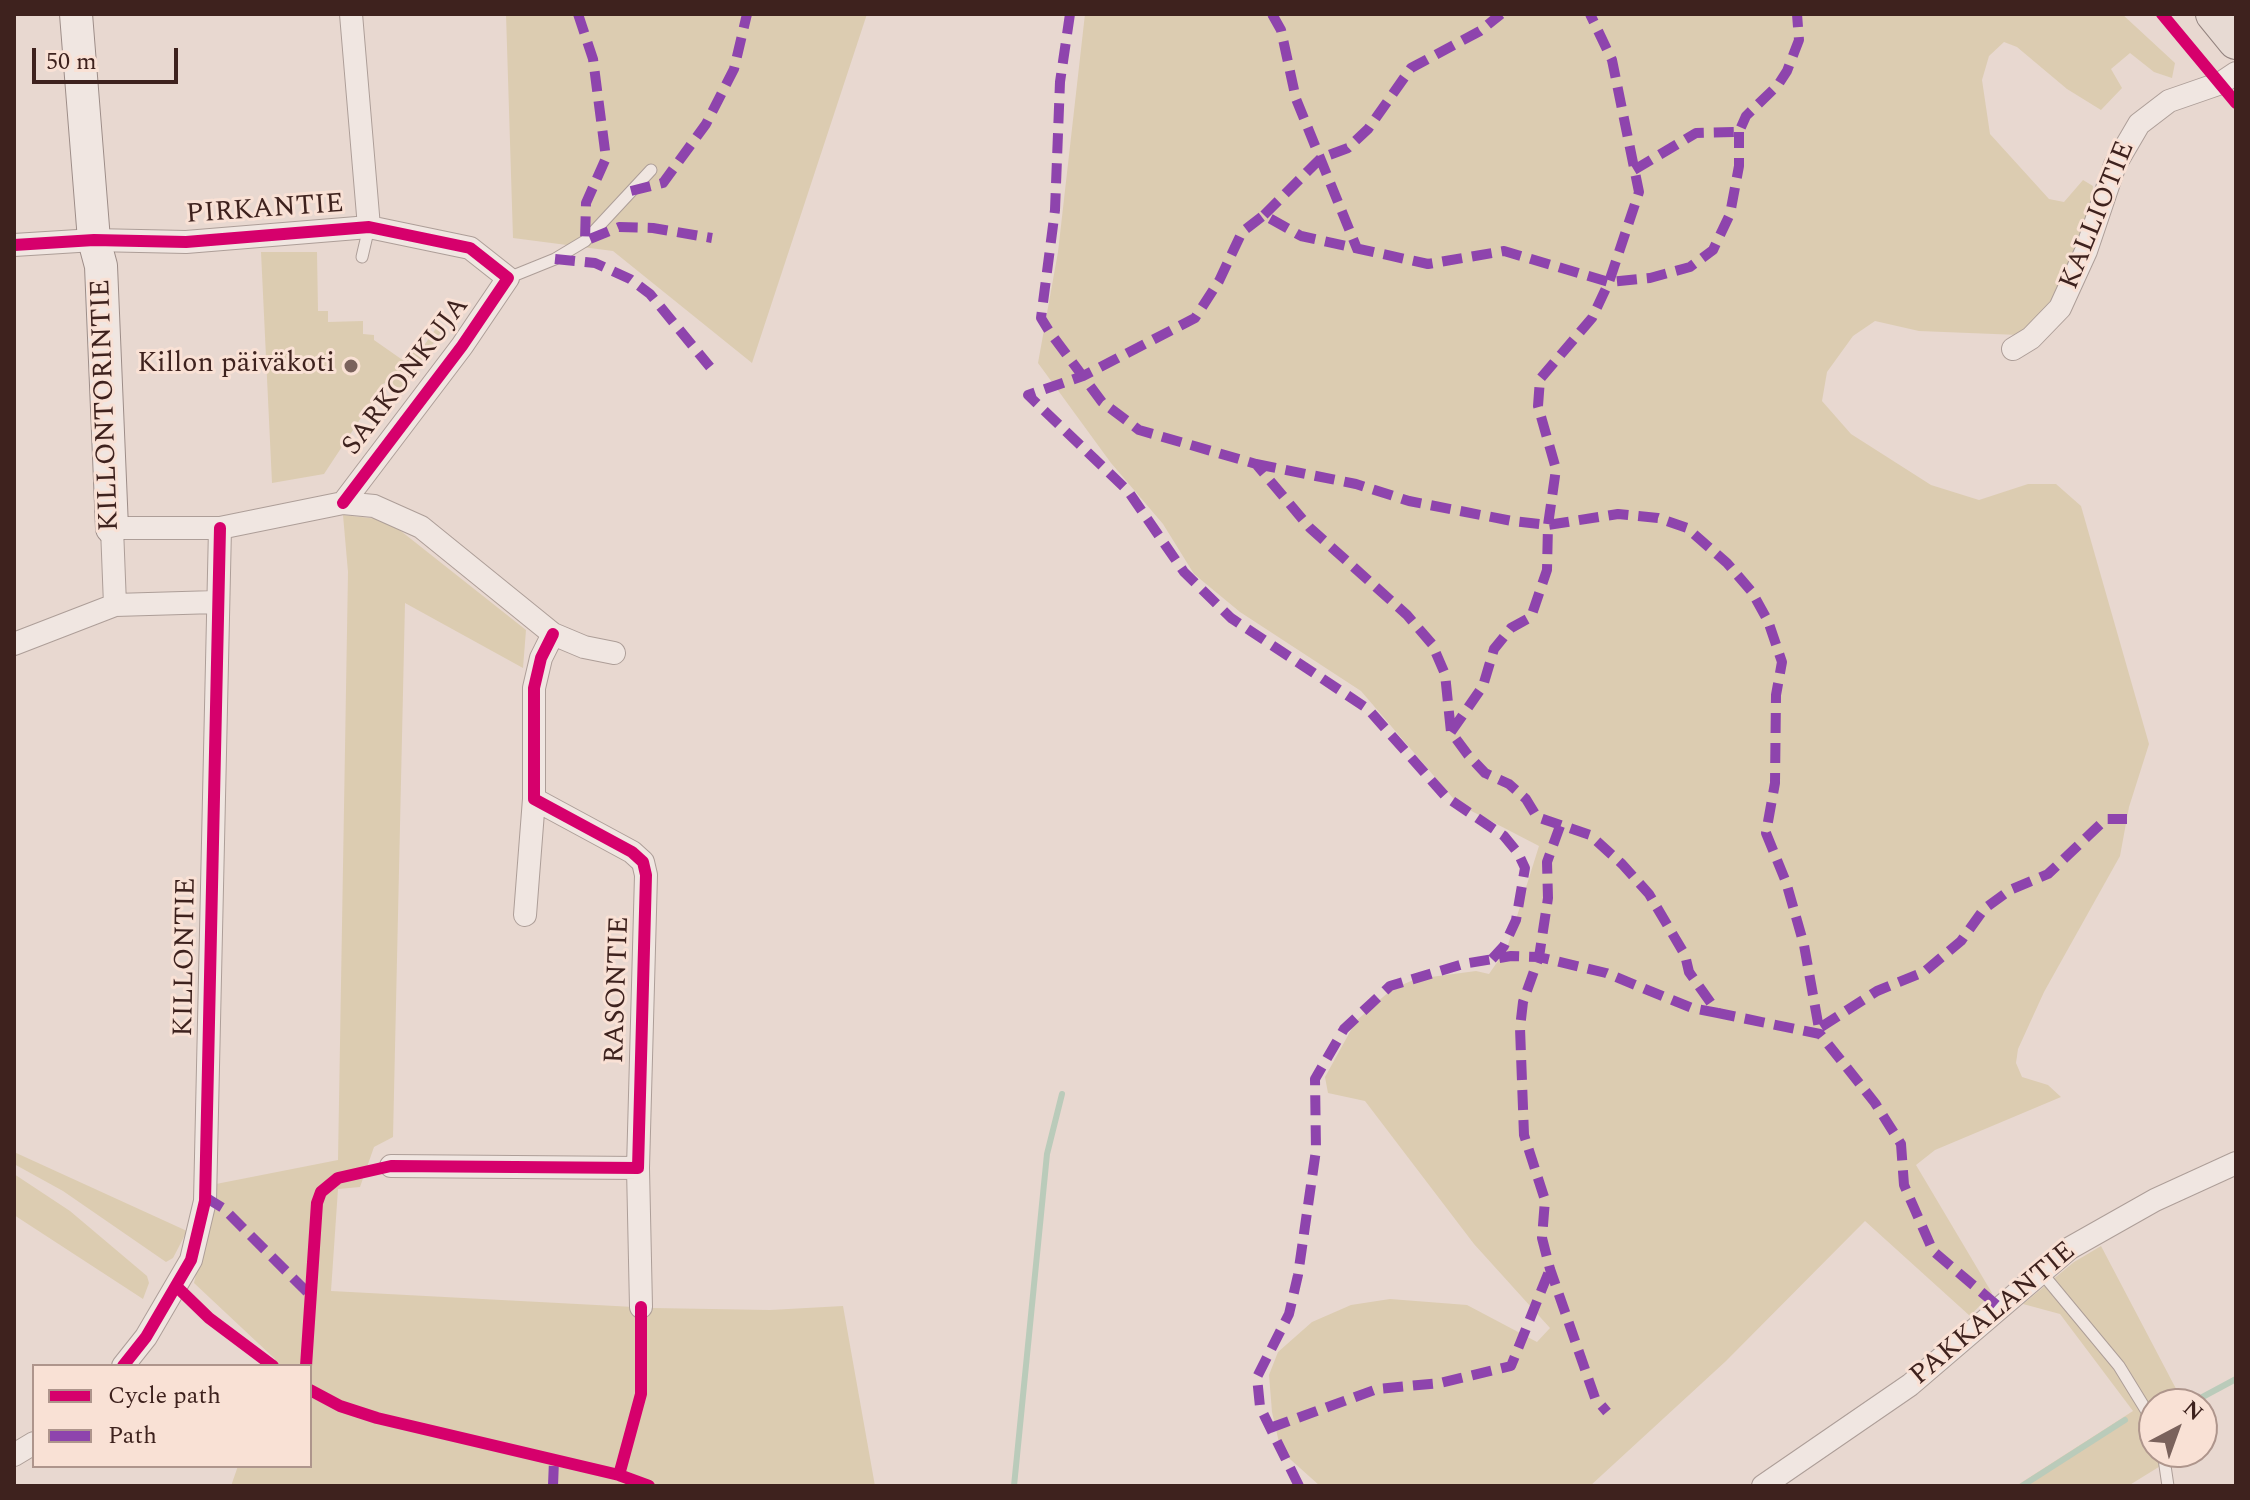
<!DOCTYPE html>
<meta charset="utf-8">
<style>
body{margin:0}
#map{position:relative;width:2250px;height:1500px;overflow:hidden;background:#e8d8d0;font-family:Spectral,serif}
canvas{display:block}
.frame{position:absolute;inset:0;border:16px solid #3e221e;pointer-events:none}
.legend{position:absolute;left:32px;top:1364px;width:280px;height:104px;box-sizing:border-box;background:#f9e1d5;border:2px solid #ae958c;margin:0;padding:10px 14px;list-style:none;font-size:24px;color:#3e221e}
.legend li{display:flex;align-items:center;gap:16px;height:40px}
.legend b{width:40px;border:2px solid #ae958c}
.north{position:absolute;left:2138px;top:1388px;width:80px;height:80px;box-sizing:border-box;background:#f9e1d5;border:2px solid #ae958c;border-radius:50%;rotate:41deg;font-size:22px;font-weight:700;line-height:32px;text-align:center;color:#3e221e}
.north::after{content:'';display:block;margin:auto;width:28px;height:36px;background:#7a625c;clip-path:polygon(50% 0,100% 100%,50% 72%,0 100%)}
.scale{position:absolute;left:32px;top:48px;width:146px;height:36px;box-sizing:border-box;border:4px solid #3e221e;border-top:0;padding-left:10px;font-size:24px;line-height:28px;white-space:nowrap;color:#3e221e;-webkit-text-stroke:6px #f9e1d5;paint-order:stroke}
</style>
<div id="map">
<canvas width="2250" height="1500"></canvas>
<div class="frame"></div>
<ul class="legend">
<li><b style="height:10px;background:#d6006c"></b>Cycle path</li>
<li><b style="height:10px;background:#8e44ad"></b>Path</li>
</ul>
<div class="north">N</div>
<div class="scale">50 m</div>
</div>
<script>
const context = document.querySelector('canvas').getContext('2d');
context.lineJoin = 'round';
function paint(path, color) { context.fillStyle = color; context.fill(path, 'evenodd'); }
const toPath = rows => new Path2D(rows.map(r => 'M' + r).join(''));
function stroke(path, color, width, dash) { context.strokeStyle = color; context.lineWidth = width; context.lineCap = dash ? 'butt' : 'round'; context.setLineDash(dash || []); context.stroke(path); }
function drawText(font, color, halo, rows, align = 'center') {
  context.font = font + ' Spectral,serif'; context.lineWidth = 6; context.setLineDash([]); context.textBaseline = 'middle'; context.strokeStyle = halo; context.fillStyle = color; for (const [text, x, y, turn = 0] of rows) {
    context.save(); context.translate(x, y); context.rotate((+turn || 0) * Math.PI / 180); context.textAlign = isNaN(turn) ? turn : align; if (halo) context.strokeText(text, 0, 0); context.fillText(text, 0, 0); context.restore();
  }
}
paint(toPath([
 [506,14,867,14,752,363,613,251,513,238],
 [1085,14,2122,14,2175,63,2172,78,2154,72,2130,53,2111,69,2122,88,2101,110,2067,89,2017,47,2004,42,1989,56,1982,80,1990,134,2049,199,2064,202,2083,180,2093,186,2091,209,2058,290,2041,315,2019,335,1919,331,1875,321,1853,336,1827,372,1822,401,1851,434,1931,485,1979,500,2028,484,2056,484,2081,506,2149,744,2129,807,2120,856,2044,992,2018,1049,2016,1063,2022,1077,2048,1085,2061,1097,1935,1150,1916,1165,1992,1293,1970,1316,1865,1221,1726,1361,1590,1486,1320,1486,1281,1451,1272,1412,1269,1375,1278,1352,1312,1322,1351,1305,1390,1299,1467,1305,1537,1342,1550,1328,1474,1244,1365,1101,1328,1093,1325,1077,1356,1021,1392,989,1416,979,1476,971,1489,974,1507,948,1539,846,1458,804,1361,691,1240,612,1194,574,1163,524,1111,463,1038,363,1058,252],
 [261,252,317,252,318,311,328,311,328,322,363,321,363,334,374,335,374,340,404,361,419,340,425,344,437,327,442,331,399,392,384,383,324,474,272,483],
 [343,515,387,520,526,630,523,668,405,603,393,1137,374,1147,360,1187,338,1189,331,1291,653,1308,770,1310,843,1306,875,1486,231,1486,238,1466,310,1466,310,1366,273,1366,275,1359,194,1283,216,1184,338,1160,348,572],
 [14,1152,187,1231,173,1258,166,1262,63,1191,14,1164],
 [14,1174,70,1211,147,1276,149,1283,143,1299,14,1215],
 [2101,1246,2184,1404,2154,1404,2154,1452,2183,1452,2128,1486,2016,1486,2133,1411,2060,1314,2023,1304,2074,1262]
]), '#dcccb1');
stroke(toPath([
 [2174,1403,2195,1401,2236,1379],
 [1014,1486,1047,1154,1062,1094],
 [2022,1486,2125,1420]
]), '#bacbba', 6);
const lane = toPath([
 [362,257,369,227],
 [508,278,555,259,585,241,651,170],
 [2041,1272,2119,1366,2154,1423],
 [2163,1452,2168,1486]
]);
const street = toPath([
 [351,14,369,227],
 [14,245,94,240,186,242,369,227,470,248,508,278,462,346,343,503],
 [2013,349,2031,338,2060,308,2086,251,2115,165,2139,124,2169,101,2221,83,2236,73],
 [115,605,112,528,220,528,343,503,374,506,421,527,553,634,584,647,614,653],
 [14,644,115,605,216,602],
 [525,915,534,799],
 [391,1166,638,1168,646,875,643,862,632,852,534,799,534,688,541,658,553,634],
 [638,1168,641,1307],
 [123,1366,146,1337,191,1260,205,1201,220,528],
 [14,1455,34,1443],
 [1763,1486,1910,1385,2070,1248,2155,1200,2236,1163]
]);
const secondary = toPath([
 [76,14,94,240,101,266,112,528]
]);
const primary = toPath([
 [2214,14,2236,41]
]);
stroke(lane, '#ad9e98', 13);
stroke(street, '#ad9e98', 24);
stroke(secondary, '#9d8d88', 34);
stroke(primary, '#93837f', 38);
stroke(lane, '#f0e6e1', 11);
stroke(street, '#f0e6e1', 22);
stroke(secondary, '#f0e6e1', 32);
stroke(primary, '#e7dad3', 36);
stroke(toPath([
 [578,14,593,59,606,158,586,203,585,241,619,227,653,228,712,238],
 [1070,14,1060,82,1055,210,1041,318,1049,331,1102,402,1139,430,1256,464,1310,528,1407,615,1432,644,1445,674,1451,732,1468,755,1485,773,1509,784,1526,799,1537,817,1590,835,1622,864,1649,894,1685,955,1689,972,1718,1013,1820,1034,1875,1103,1901,1144,1904,1185,1933,1251,1999,1307],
 [1272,14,1281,30,1296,99,1358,251],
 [1634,170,1696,133,1739,132,1746,116,1778,85,1787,71,1799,40,1797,14],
 [631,191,663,183,706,124,734,69,747,14],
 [1264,215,1321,158,1348,148,1368,129,1411,68,1480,31,1501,14],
 [555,259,595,263,630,279,650,294,710,367],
 [1256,464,1356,484,1409,501,1512,521,1548,525,1618,514,1658,518,1687,528,1727,563,1752,592,1768,621,1782,662,1776,695,1775,783,1766,833,1786,882,1804,945,1820,1034],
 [1451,732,1483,686,1494,649,1511,628,1531,617,1547,570,1548,525,1556,469,1538,406,1540,379,1592,318,1609,282,1639,192,1612,60,1590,14],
 [1560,826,1547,862,1548,898,1539,957,1523,1002,1520,1028,1524,1135,1545,1200,1542,1238,1550,1269,1595,1398,1607,1412],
 [1492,959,1504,946,1516,920,1525,868,1518,853,1504,836,1446,797,1368,709,1231,618,1184,572,1128,491,1028,395,1083,376,1195,318,1219,281,1242,232,1264,215,1301,236,1428,264,1504,251,1609,282,1650,278,1690,267,1713,250,1730,214,1739,166,1739,132],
 [1821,1027,1877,991,1924,972,1961,941,1984,909,2010,890,2048,874,2106,819,2127,819],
 [205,1197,223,1208,311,1296],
 [1270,1428,1377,1389,1440,1383,1511,1366,1550,1269],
 [553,1486,554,1460],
 [1299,1486,1260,1407,1257,1377,1289,1314,1298,1275,1316,1150,1315,1079,1344,1029,1390,986,1463,964,1511,956,1539,957,1606,973,1692,1008,1718,1013]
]), '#8e44ad', 10, [20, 10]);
stroke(toPath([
 [2162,14,2236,103],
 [14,245,94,240,186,242,369,227,470,248,508,278,462,346,343,503],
 [176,1286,209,1318,273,1366],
 [123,1366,146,1337,191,1260,205,1201,220,528],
 [306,1366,317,1203,321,1192,338,1178,391,1166,638,1168,646,875,643,862,632,852,534,799,534,688,541,658,553,634],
 [310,1390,340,1406,377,1418,619,1475,649,1486],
 [619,1475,641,1394,641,1307]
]), '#d6006c', 12);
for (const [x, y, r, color] of [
 [351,366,8,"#7a625c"]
]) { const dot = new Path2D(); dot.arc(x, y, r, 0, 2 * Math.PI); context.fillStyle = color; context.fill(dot); stroke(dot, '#f9e1d5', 3); }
drawText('28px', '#3e221e', '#f9e1d5', [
 ["PIRKANTIE",265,211,-4],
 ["KALLIOTIE",2099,216,-68],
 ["SARKONKUJA",407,377,-53],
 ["KILLONTORINTIE",107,405,-92],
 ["KILLONTIE",187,957,-89],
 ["RASONTIE",619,990,-88],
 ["PAKKALANTIE",1994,1315,-40]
]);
drawText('28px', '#3e221e', '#f9e1d5', [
 ["Killon päiväkoti",335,366]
], 'right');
</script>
